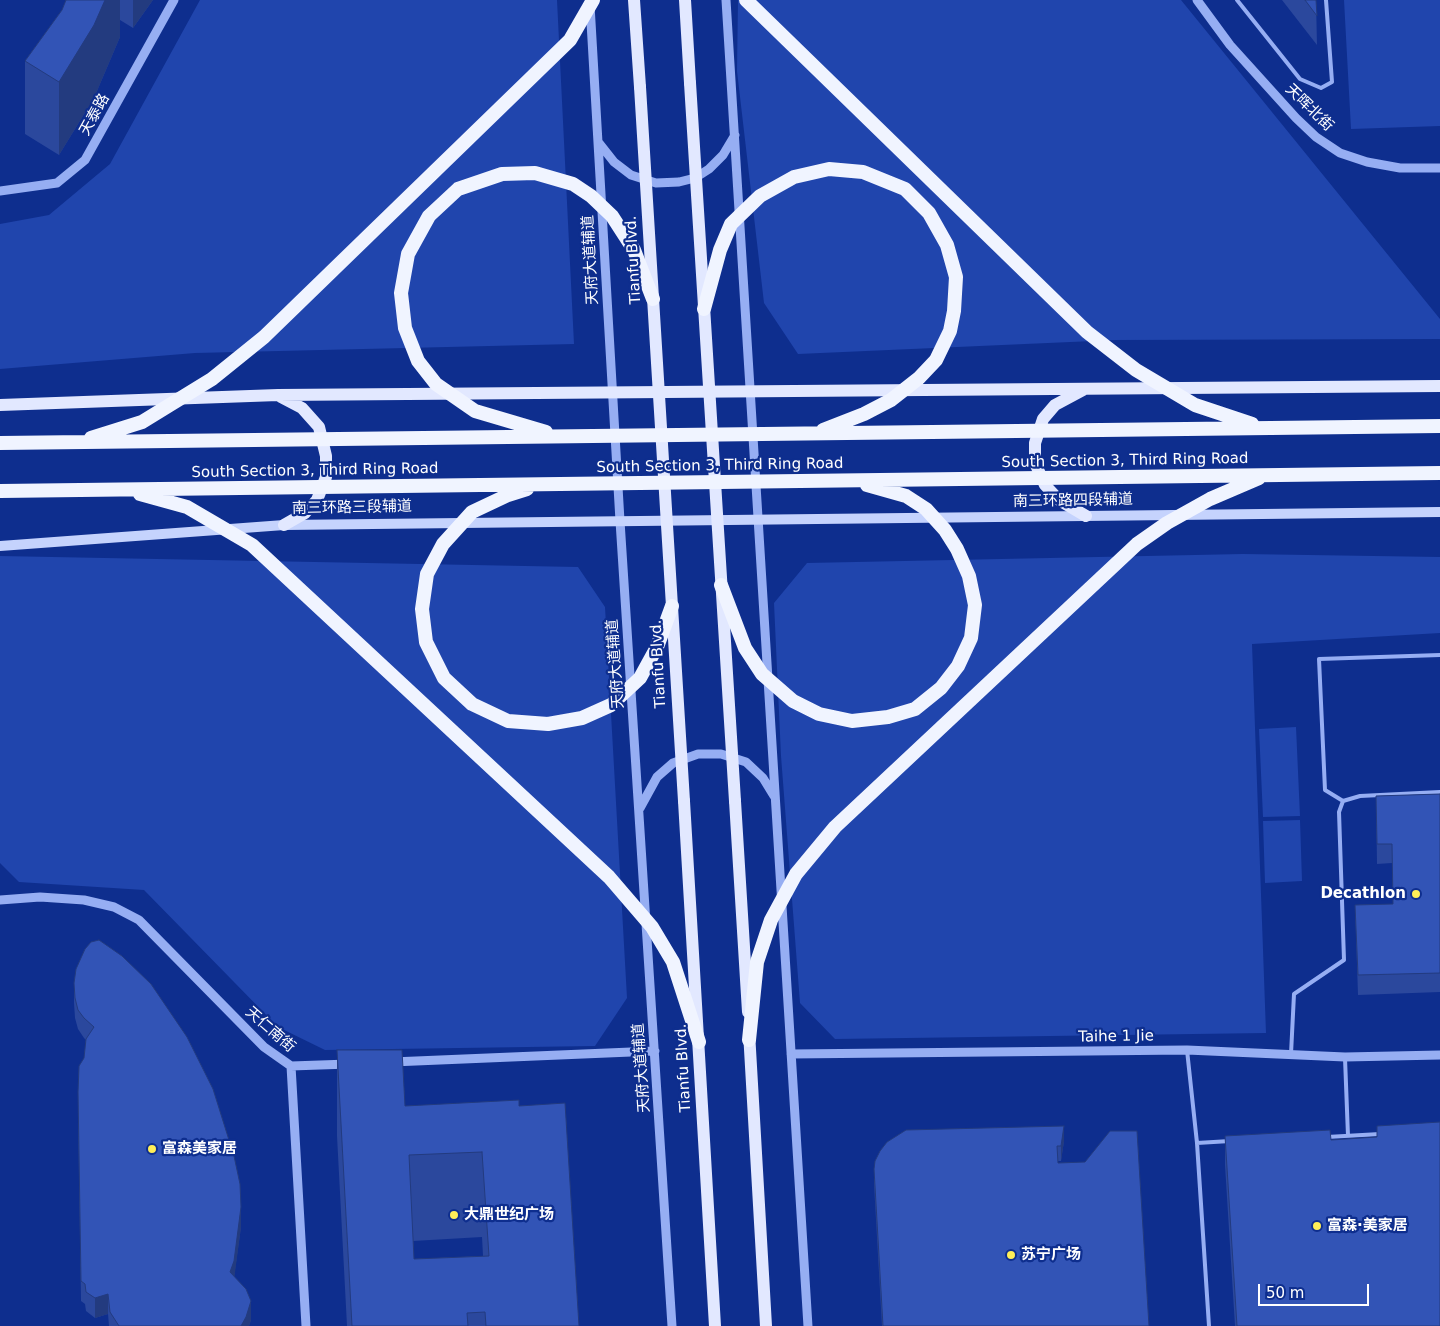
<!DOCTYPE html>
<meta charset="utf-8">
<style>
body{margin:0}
#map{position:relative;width:1440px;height:1326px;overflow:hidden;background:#0e2e8e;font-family:"DejaVu Sans",sans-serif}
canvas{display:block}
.scale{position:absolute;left:1258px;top:1284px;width:111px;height:22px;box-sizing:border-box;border:2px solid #fff;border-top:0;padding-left:6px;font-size:15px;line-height:18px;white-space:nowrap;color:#fff;-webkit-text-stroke:4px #0e2e8e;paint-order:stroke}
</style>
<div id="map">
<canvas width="1440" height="1326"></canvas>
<div class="scale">50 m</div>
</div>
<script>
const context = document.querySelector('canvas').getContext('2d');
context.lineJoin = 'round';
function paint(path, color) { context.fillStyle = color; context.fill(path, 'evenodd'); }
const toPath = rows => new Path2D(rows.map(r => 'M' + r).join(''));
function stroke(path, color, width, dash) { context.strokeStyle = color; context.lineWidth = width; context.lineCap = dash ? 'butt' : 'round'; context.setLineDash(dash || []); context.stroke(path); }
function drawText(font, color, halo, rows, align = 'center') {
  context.font = font + ' "DejaVu Sans","Noto Sans SC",sans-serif'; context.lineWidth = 4.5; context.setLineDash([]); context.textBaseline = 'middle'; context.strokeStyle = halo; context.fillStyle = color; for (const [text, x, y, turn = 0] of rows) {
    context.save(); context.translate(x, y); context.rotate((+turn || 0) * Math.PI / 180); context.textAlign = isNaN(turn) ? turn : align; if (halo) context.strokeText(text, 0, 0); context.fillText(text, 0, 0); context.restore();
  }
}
paint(toPath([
 [200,0,557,0,574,344,195,353,0,369,0,224,49,215,110,164],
 [738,0,1181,0,1440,319,1440,339,1116,340,798,354,764,303,737,71],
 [1344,0,1440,0,1440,126,1351,129],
 [1243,554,1440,557,1440,633,1252,644,1266,1033,835,1039,800,1003,781,756,774,603,807,563],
 [0,556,578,567,605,607,627,998,595,1046,325,1050,278,1027,144,890,19,882,0,863],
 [1296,727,1300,816,1263,817,1259,729],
 [1300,820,1302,881,1265,883,1263,821]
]), '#2045ad');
stroke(toPath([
 [1237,0,1300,79,1321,88,1332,82,1326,0],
 [1343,801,1325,790,1319,659,1440,655],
 [1187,1050,1197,1143,1209,1326],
 [1291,1054,1294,994,1344,960,1339,812,1343,801,1360,796,1440,792],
 [1345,1058,1348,1136],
 [1327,1137,1380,1134],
 [1197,1143,1230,1141]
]), '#96aef3', 4);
stroke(toPath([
 [726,0,808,1326],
 [1197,0,1230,45,1296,118,1316,137,1340,153,1367,162,1400,168,1440,168],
 [590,5,620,521,672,1326],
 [599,143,614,162,631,175,656,183,679,182,695,178,709,169,723,155,735,135],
 [0,191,57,183,85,160,174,0],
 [640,808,657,777,673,763,698,754,721,754,746,762,763,778,774,796],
 [0,900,40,897,84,900,114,907,139,920,264,1047,291,1066,349,1064],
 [791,1054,1187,1050,1345,1057,1440,1055],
 [392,1062,655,1051],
 [291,1066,306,1326]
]), '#96aef3', 9);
stroke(toPath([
 [0,546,284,525,1440,512]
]), '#c5d3fd', 10);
stroke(toPath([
 [634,0,640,87],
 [685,0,690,83],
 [1083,390,1055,405,1043,419,1035,443,1035,463,1045,485,1059,500,1086,516],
 [281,397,302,408,319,427,326,456,326,477,317,500,305,513,284,525],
 [0,405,278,395,1440,386],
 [684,801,715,1326],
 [735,801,748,1012],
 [749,1032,766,1326]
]), '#e2e8ff', 12);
stroke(toPath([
 [690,83,735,801],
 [640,87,684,801]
]), '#e2e8ff', 12);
stroke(toPath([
 [746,0,1087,332,1136,370,1195,405,1252,424],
 [704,309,720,250,731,224,760,196,794,177,829,169,863,172,905,189,929,213,947,245,956,277,954,311,950,331,936,360,919,378,891,400,864,414,823,430],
 [546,432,475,411,436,384,418,361,405,328,401,293,408,254,429,216,458,189,502,174,535,173,573,184,591,196,612,216,634,250,653,299],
 [91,438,142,422,212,379,264,337,570,40,593,0],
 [0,443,1440,426],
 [527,489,508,495,472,512,443,544,427,574,422,609,426,642,444,678,472,704,508,721,548,724,582,718,611,705,640,678,657,647,672,606],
 [0,491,1440,473],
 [140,494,187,507,252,545,609,877,652,927,673,962,699,1042],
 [721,585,745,648,762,674,793,701,819,714,852,721,888,717,915,709,941,688,958,666,971,638,975,605,969,576,957,549,945,530,926,509,906,496,867,485],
 [749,1040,757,962,771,920,796,874,835,827,1137,544,1167,523,1210,499,1259,478]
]), '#f0f4ff', 14);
paint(toPath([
 [66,0,153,0,133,28,120,20,120,37,94,98,59,155,25,134,25,61,62,10],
 [1282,0,1316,0,1317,45],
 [1440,794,1440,992,1358,995,1355,905,1393,904,1392,863,1377,864,1376,796],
 [74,983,241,1227,234,1277,251,1320,249,1326,109,1326,108,1314,95,1318,86,1311,85,1304,81,1301,78,1111,86,1040,84,1038,78,1029,75,1018,74,1003],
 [337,1050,405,1106,519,1106,579,1326,347,1326,337,1136],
 [482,1237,483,1256,414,1259,413,1241],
 [1377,1126,1440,1326,1235,1326,1225,1165,1225,1136,1331,1140,1377,1137],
 [1064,1141,1061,1161,1058,1161,1058,1163,1149,1326,882,1326,874,1184,874,1169]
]), '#2b489d');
paint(toPath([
 [105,0,120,0,120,37,94,98,59,155,59,82],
 [133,0,153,0,133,28],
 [1064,1126,1064,1141,1061,1161,1061,1146],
 [241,1207,241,1227,234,1280,230,1272],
 [108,1294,108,1314,95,1318,95,1298],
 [251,1301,251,1320,249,1326,241,1326]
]), '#233b7f');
const building = toPath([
 [66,0,105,0,94,25,59,82,25,61,62,10,66,0],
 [1305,0,1316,0,1317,16,1305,0],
 [1440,794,1440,973,1358,975,1355,905,1393,904,1392,844,1377,844,1376,796,1440,794],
 [99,940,122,956,151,984,187,1037,213,1089,234,1156,240,1184,241,1207,234,1261,230,1272,246,1289,251,1301,246,1317,241,1326,119,1326,110,1312,108,1294,95,1298,86,1292,85,1284,81,1281,78,1092,79,1066,84,1058,86,1039,94,1027,84,1018,78,1010,75,998,74,983,76,969,85,949,91,942,99,940],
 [337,1050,402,1050,405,1106,519,1100,519,1106,565,1103,579,1326,486,1326,485,1312,467,1313,468,1326,352,1326,337,1050],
 [482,1152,489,1256,414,1259,409,1155,482,1152],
 [1440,1122,1440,1326,1237,1326,1225,1136,1330,1130,1331,1140,1377,1137,1377,1126,1440,1122],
 [1064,1126,1061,1146,1057,1146,1058,1163,1085,1162,1110,1131,1137,1131,1149,1326,883,1326,874,1169,875,1161,880,1151,887,1142,906,1130,1064,1126]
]);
paint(building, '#3254b6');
stroke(building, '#233b7f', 1);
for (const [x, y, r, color] of [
 [1416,894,5,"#ffee58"],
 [152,1149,5,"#ffee58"],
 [454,1215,5,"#ffee58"],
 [1317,1226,5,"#ffee58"],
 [1011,1255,5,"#ffee58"]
]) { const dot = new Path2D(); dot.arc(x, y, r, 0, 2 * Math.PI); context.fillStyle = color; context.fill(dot); stroke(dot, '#0e2e8e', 2); }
drawText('15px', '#fff', '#0e2e8e', [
 ["天晖北街",1309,108,44],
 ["天泰路",95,115,-61],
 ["天府大道辅道",591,260,-93],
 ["Tianfu Blvd.",634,260,-93],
 ["South Section 3, Third Ring Road",1125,461,-1],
 ["South Section 3, Third Ring Road",720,466,-1],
 ["South Section 3, Third Ring Road",315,471,-1],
 ["南三环路四段辅道",1073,501,-1],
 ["南三环路三段辅道",352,508,-1],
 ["天府大道辅道",616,664,-94],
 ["Tianfu Blvd.",659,664,-93],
 ["天仁南街",270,1030,41],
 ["Taihe 1 Jie",1116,1037,-1],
 ["天府大道辅道",642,1068,-94],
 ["Tianfu Blvd.",684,1068,-93]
]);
drawText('bold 15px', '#fff', '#0e2e8e', [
 ["Decathlon",1406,894,"right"],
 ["富森美家居",162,1149],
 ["大鼎世纪广场",464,1215],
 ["富森·美家居",1327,1226],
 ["苏宁广场",1021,1255]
], 'left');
</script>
